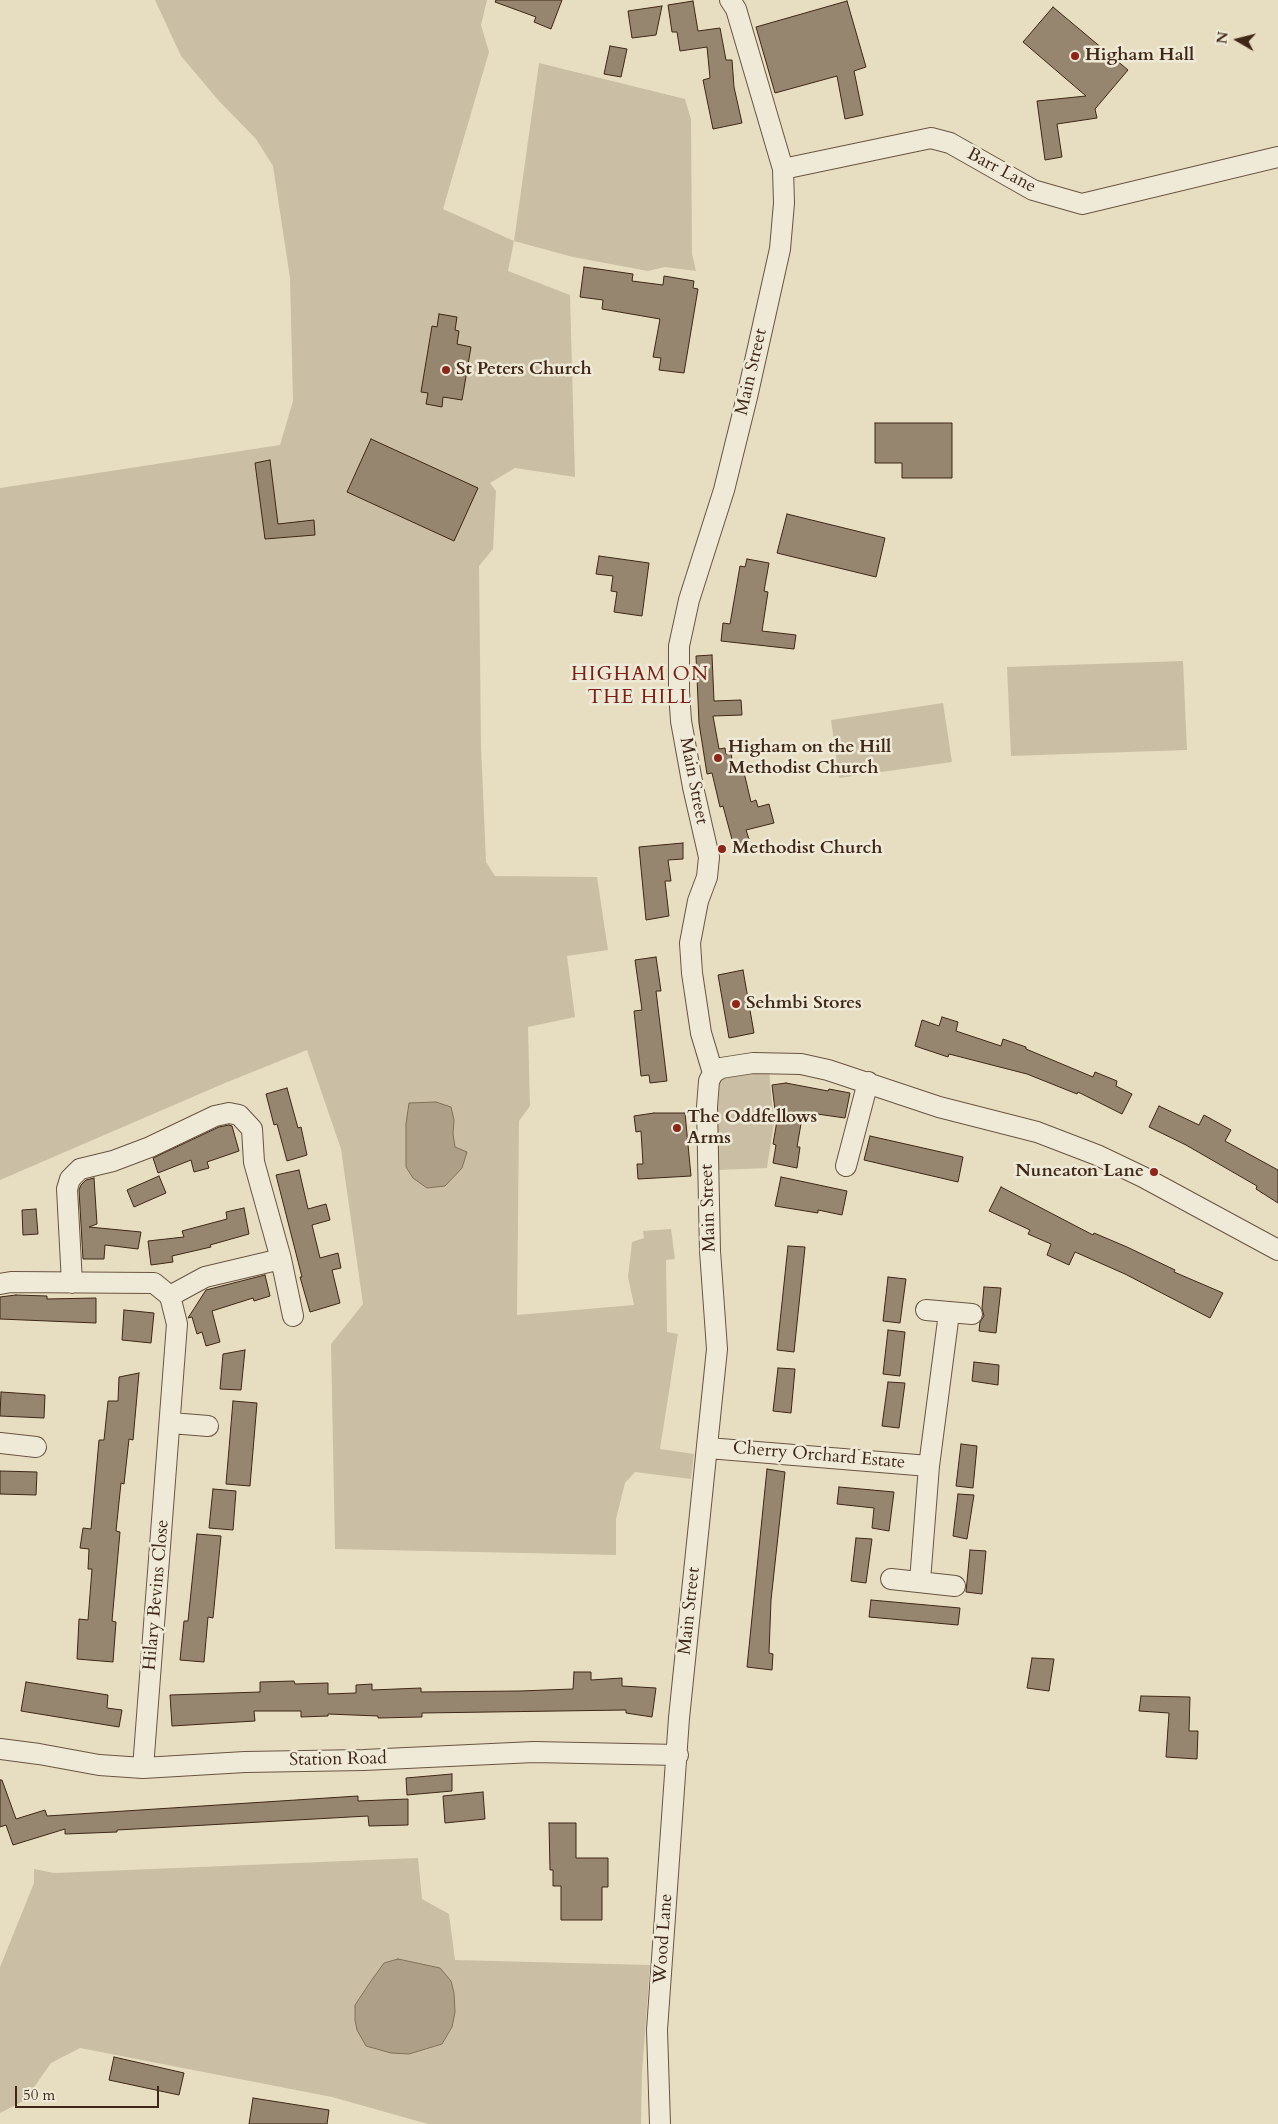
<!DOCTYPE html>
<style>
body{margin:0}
#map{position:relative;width:1278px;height:2124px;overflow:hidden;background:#e7dec2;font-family:Cardo,serif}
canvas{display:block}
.north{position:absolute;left:1213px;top:15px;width:50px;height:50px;-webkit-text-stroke:4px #efead7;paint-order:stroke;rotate:278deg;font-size:14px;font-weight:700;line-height:20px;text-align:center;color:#3f2616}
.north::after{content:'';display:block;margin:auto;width:18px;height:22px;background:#3f2616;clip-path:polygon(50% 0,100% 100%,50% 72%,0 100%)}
.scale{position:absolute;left:15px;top:2086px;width:144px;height:22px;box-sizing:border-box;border:2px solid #3f2616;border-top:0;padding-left:6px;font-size:15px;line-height:18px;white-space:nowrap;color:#3f2616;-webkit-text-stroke:4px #efead7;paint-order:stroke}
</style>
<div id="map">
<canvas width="1278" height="2124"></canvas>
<div class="north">N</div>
<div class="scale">50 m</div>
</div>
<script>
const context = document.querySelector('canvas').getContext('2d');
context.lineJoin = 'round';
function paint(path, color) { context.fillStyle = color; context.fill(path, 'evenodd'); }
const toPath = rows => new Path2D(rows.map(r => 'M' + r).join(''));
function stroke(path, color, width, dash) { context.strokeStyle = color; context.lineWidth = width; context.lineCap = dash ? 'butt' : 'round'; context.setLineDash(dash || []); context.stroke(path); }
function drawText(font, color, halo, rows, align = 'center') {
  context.font = font + ' Cardo,serif'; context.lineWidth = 5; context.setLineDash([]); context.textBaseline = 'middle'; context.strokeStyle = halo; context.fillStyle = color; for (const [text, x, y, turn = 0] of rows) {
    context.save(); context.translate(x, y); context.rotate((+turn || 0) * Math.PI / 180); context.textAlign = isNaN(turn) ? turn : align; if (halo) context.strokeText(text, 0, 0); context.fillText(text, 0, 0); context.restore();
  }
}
paint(toPath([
 [155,0,487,0,481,25,489,52,443,209,514,241,539,63,685,99,691,119,692,254,696,271,665,267,648,271,573,257,514,241,508,271,570,295,575,477,515,468,490,483,496,491,493,549,479,566,481,745,486,862,495,876,597,877,608,950,567,956,575,1017,528,1027,530,1106,519,1121,517,1315,634,1305,628,1277,632,1242,644,1238,643,1231,671,1229,675,1259,666,1260,667,1332,678,1334,660,1449,694,1454,691,1479,635,1472,625,1483,616,1519,616,1555,335,1549,331,1344,363,1304,341,1149,307,1050,225,1083,0,1180,0,488,280,445,293,401,290,278,273,166,256,139,219,101,181,56],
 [1183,661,1187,750,1011,756,1007,667],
 [943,703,952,762,839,778,831,720],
 [769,1070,774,1123,767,1168,719,1170,716,1130,720,1080,722,1077],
 [418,1858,422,1899,449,1914,455,1960,650,1965,642,2073,641,2124,428,2124,332,2097,80,2048,51,2063,25,2100,0,2113,0,1967,34,1883,34,1869,54,1873],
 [398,1959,419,1964,455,2012,452,2027,442,2044,409,2054,355,2005,384,1963]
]), '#cabfa5');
const water = toPath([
 [436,1102,451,1107,454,1120,453,1134,455,1147,467,1152,462,1168,445,1186,427,1188,413,1178,406,1167,406,1124,409,1103,436,1102],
 [398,1959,440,1968,451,1981,454,1993,455,2012,452,2027,442,2044,409,2054,391,2053,366,2046,357,2030,355,2020,355,2005,371,1981,384,1963,398,1959]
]);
paint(water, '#ae9f88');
stroke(water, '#826f5a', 1);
const building = toPath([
 [496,0,562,0,551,29,534,22,536,17,495,2,496,0],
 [693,1,698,31,720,28,726,60,732,60,734,87,742,123,713,129,703,80,710,78,707,47,680,51,677,32,672,32,668,5,693,1],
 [847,1,866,67,854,71,863,115,845,119,837,76,775,93,756,27,847,1],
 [662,6,656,35,632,38,628,11,662,6],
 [1053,7,1128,70,1095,109,1097,118,1057,124,1062,157,1045,160,1037,101,1086,96,1023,42,1053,7],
 [610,46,627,49,621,77,604,74,610,46],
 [584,267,633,274,632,281,663,285,664,276,694,281,693,288,698,289,684,373,659,370,661,358,653,357,660,319,602,309,603,300,580,297,584,267],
 [439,314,457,317,455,330,459,331,457,344,471,347,462,400,443,397,442,407,426,404,428,393,421,392,432,326,437,327,439,314],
 [875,423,952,423,952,478,902,478,902,463,875,463,875,423],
 [371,439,478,488,454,541,347,492,371,439],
 [270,460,278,524,314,520,315,535,265,539,255,463,270,460],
 [787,514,885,538,876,577,777,553,787,514],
 [599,556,649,563,642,616,614,612,617,592,611,591,613,576,596,574,599,556],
 [747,559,769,563,764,591,768,592,762,631,796,635,794,649,721,641,723,623,730,624,740,566,745,567,747,559],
 [712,655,714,701,741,700,742,715,713,716,719,749,725,748,726,754,731,753,733,766,742,764,751,802,756,800,758,807,769,804,774,823,746,830,750,842,734,847,723,806,720,807,712,773,707,774,699,723,696,656,712,655],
 [683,843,683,859,668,860,671,881,665,881,669,916,646,920,639,847,683,843],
 [656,957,661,991,656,991,667,1081,650,1083,649,1075,641,1076,634,1011,642,1010,635,960,656,957],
 [743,970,754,1033,729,1038,718,975,743,970],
 [942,1017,958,1022,956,1031,1001,1046,1003,1039,1026,1047,1026,1049,1093,1077,1095,1072,1117,1081,1116,1086,1132,1094,1122,1114,1078,1092,1077,1094,1027,1074,949,1054,948,1057,915,1046,922,1020,939,1026,942,1017],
 [786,1083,828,1091,829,1089,850,1093,845,1118,803,1112,797,1147,800,1147,797,1168,773,1163,776,1145,773,1144,779,1109,775,1110,772,1085,786,1083],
 [287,1088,298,1128,301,1127,307,1155,287,1161,277,1124,274,1125,266,1094,287,1088],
 [1159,1106,1199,1125,1204,1115,1231,1130,1225,1141,1278,1170,1278,1203,1256,1189,1257,1186,1186,1145,1149,1127,1159,1106],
 [654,1113,685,1113,691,1176,638,1179,637,1164,643,1164,641,1131,636,1132,634,1116,654,1113],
 [229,1125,232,1126,239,1151,207,1162,209,1168,194,1172,191,1160,158,1173,153,1158,219,1127,229,1125],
 [870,1136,963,1157,958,1182,864,1160,870,1136],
 [299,1170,308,1209,326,1204,330,1220,312,1225,320,1258,338,1253,341,1268,332,1270,340,1303,310,1312,300,1277,302,1277,276,1175,299,1170],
 [159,1176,166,1193,134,1207,127,1190,159,1176],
 [781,1177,847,1191,842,1215,818,1210,818,1213,775,1206,781,1177],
 [94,1178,97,1224,89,1227,141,1232,138,1249,105,1245,104,1259,83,1259,79,1190,81,1185,86,1180,94,1178],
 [1001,1187,1093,1235,1094,1233,1127,1247,1175,1270,1174,1272,1223,1293,1210,1318,1125,1274,1075,1252,1069,1265,1047,1255,1051,1244,1028,1234,1030,1230,989,1211,1001,1187],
 [244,1208,249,1234,210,1245,211,1247,172,1256,173,1262,151,1265,148,1241,184,1237,182,1231,227,1219,226,1212,244,1208],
 [36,1209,38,1234,23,1235,22,1210,36,1209],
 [788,1246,805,1247,794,1352,777,1350,788,1246],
 [265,1275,270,1296,254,1301,253,1298,212,1311,220,1342,206,1346,202,1332,197,1334,192,1317,188,1318,206,1290,265,1275],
 [888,1277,906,1279,900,1323,883,1321,888,1277],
 [984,1287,1001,1288,996,1333,979,1331,980,1322,984,1316,982,1308,984,1287],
 [16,1295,47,1296,47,1299,96,1298,96,1323,0,1319,0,1297,16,1295],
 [124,1310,154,1313,151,1343,122,1340,124,1310],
 [888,1330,905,1332,900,1376,883,1374,888,1330],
 [245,1350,241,1390,220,1389,223,1354,245,1350],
 [974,1362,999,1365,998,1385,972,1381,974,1362],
 [778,1368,795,1369,791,1413,773,1411,778,1368],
 [139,1373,133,1440,129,1439,124,1484,121,1483,116,1531,120,1532,112,1621,116,1622,113,1662,77,1659,79,1619,88,1620,92,1569,88,1569,89,1549,80,1548,83,1528,91,1529,99,1440,104,1440,108,1401,118,1401,119,1377,139,1373],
 [888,1382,905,1383,899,1428,882,1426,888,1382],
 [1,1392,45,1395,44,1418,0,1416,1,1392],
 [233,1401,257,1403,250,1486,226,1484,233,1401],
 [961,1444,977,1446,973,1488,956,1486,961,1444],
 [767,1469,785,1472,771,1600,769,1653,773,1654,772,1670,747,1667,767,1469],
 [0,1471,37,1472,36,1495,0,1494,0,1471],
 [839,1487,894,1492,889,1531,872,1528,874,1508,837,1504,839,1487],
 [213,1489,236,1491,233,1530,209,1528,213,1489],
 [958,1494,974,1495,967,1539,953,1536,958,1494],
 [197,1534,221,1536,213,1618,208,1617,204,1662,180,1660,184,1621,188,1621,197,1534],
 [856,1538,872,1539,866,1583,851,1581,856,1538],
 [970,1550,986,1551,982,1594,966,1592,970,1550],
 [871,1600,960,1608,958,1625,869,1617,871,1600],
 [1032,1658,1054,1659,1049,1691,1027,1688,1032,1658],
 [574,1672,591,1672,591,1680,622,1678,622,1686,656,1688,652,1717,626,1713,626,1710,422,1713,422,1717,378,1718,378,1716,328,1714,328,1716,301,1717,301,1711,254,1711,255,1721,172,1726,170,1695,260,1692,260,1682,294,1681,295,1684,328,1683,328,1694,356,1693,356,1685,372,1684,372,1690,421,1688,421,1692,520,1691,573,1689,574,1672],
 [26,1682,108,1695,107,1708,122,1710,119,1727,21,1711,26,1682],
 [1141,1696,1190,1697,1189,1731,1198,1731,1197,1759,1166,1757,1169,1713,1139,1711,1141,1696],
 [452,1774,452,1791,407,1795,406,1778,452,1774],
 [0,1780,2,1780,16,1819,45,1810,47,1816,358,1796,358,1801,408,1799,408,1825,369,1826,368,1816,117,1830,117,1832,65,1834,65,1829,13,1845,6,1825,0,1827,0,1780],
 [483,1792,485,1819,445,1823,443,1796,483,1792],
 [549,1823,576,1823,576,1858,608,1858,608,1887,602,1887,602,1920,561,1920,561,1886,553,1886,553,1870,550,1870,549,1823],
 [114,2057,184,2073,179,2095,109,2080,114,2057],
 [253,2098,329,2110,327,2124,249,2124,253,2098]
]);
paint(building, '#96866f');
stroke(building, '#3f2616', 1);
const minor = toPath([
 [783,169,931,138,950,143,1033,190,1082,204,1278,157],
 [713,1073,721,1068,753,1063,801,1064,828,1070,939,1107,1037,1132,1097,1155,1143,1177,1278,1250],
 [846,1166,868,1082],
 [72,1283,67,1189,70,1179,80,1169,113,1161,150,1147,215,1116,229,1113,239,1115,252,1129,254,1162,281,1259,293,1316],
 [0,1284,11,1282,154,1283,170,1296,177,1324,143,1768],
 [170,1296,205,1277,281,1259],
 [926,1310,972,1314],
 [171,1423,208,1426],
 [0,1443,36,1447],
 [708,1448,929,1466],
 [891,1579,955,1586],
 [920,1581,929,1466,949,1313],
 [0,1749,39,1754,99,1765,143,1768,245,1762,364,1760,534,1752,678,1755],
 [660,2124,657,2030,679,1718,717,1349,710,1251,707,1107,709,1081,713,1073,701,1033,692,973,690,943,698,901,707,877,709,857,693,787,681,721,679,691,679,646,689,600,724,490,747,397,780,249,784,203,783,169,736,9,730,0]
]);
stroke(minor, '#695441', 22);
stroke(minor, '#efead7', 20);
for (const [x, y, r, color] of [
 [1075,56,5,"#8f2418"],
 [446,370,5,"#8f2418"],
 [718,758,5,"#8f2418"],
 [722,849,5,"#8f2418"],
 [736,1004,5,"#8f2418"],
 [677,1128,5,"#8f2418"],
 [1154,1172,5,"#8f2418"]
]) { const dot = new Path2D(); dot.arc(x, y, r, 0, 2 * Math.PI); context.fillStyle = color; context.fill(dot); stroke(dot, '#efead7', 2); }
drawText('bold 18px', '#3f2616', '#efead7', [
 ["Higham Hall",1085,56],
 ["St Peters Church",456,370],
 ["Higham on the Hill",728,748],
 ["Methodist Church",728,769],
 ["Methodist Church",732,849],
 ["Sehmbi Stores",746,1004],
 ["The Oddfellows",687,1118],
 ["Arms",687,1139],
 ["Nuneaton Lane",1144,1172,"right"]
], 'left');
drawText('18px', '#3f2616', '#efead7', [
 ["Barr Lane",1001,171,28],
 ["Main Street",752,372,-77],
 ["Main Street",693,781,79],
 ["Main Street",709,1208,-92],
 ["Cherry Orchard Estate",819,1456,5],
 ["Hilary Bevins Close",157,1595,-85],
 ["Main Street",690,1611,-84],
 ["Station Road",338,1760,-1],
 ["Wood Lane",664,1939,-86]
]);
context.letterSpacing = '1px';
drawText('20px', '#7a1f14', '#efead7', [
 ["HIGHAM ON",640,675],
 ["THE HILL",640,698]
]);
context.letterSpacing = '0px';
</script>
